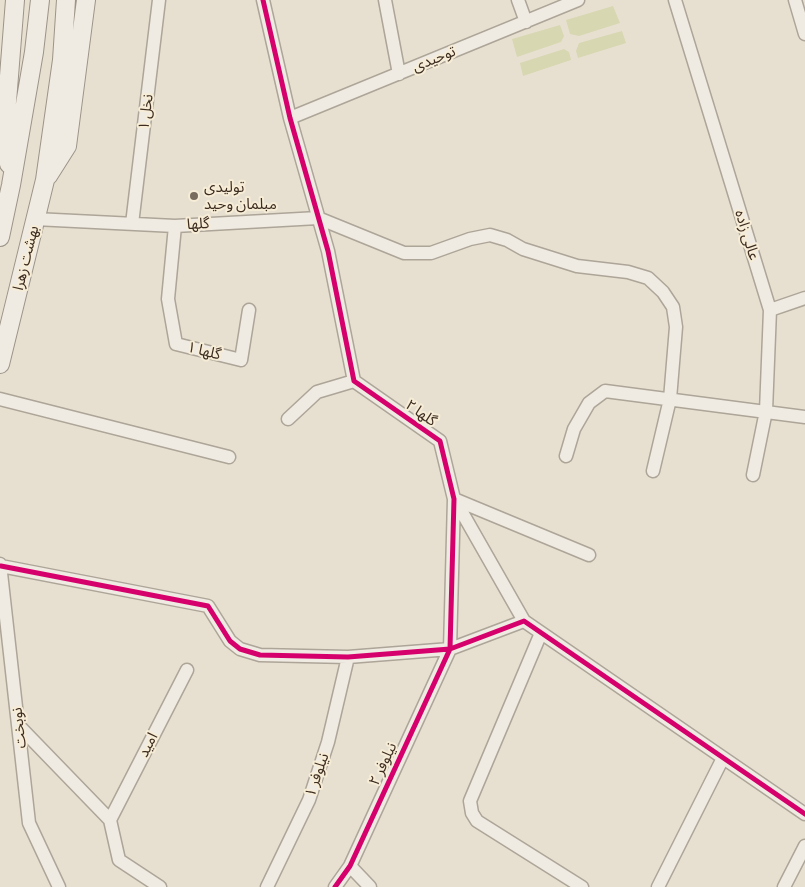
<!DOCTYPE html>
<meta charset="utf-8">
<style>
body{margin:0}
canvas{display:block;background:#e7e0d0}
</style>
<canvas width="805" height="887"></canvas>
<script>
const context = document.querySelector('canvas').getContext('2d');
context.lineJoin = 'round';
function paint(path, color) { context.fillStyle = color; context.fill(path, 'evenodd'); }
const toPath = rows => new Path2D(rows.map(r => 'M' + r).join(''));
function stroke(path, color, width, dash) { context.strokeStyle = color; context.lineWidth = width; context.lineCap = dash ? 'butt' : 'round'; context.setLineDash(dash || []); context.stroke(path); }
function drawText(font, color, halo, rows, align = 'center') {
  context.font = font + ' "Crimson Pro","Noto Sans Arabic",serif'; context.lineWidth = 4; context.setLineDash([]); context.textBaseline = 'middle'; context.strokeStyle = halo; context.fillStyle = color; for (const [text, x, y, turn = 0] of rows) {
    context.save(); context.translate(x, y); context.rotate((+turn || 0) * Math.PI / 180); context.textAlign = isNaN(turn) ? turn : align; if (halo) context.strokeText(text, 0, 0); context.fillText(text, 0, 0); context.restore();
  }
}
paint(toPath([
 [613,6,620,23,579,36,570,34,566,20],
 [560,25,564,36,561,42,517,57,512,39],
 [622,31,626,43,578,58,576,51,579,43],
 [564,49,569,52,571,60,523,76,520,63]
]), '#d7d7b2');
const minor = toPath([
 [263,0,290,118,328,251,354,381,440,441,454,499,450,649,350,866,335,887],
 [385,0,399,74],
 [518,0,526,22],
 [675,0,770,310,766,411,753,475],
 [795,0,805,34],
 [290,118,578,0],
 [35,219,175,226,318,218,404,253,431,253,470,239,490,235,507,240,523,249,577,266,628,272,648,278,663,292,673,307,676,327,670,399,653,471],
 [132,224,159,0],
 [175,226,168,299,176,344,241,360,249,310],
 [770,310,805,298],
 [0,399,229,457],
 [288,419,317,392,354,381],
 [566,456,574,429,589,403,605,391,805,417],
 [454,499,589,555],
 [455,500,524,621],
 [0,564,29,823,59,887],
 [1,566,208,606,230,641,240,649,260,655,348,657,450,649,524,621,805,814],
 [541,633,470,801,472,813,477,821,582,887],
 [18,725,110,820,187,670],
 [110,820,119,860,160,887],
 [350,866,370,887],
 [267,887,309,800,328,742,348,657],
 [658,887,723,758],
 [784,887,805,846]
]);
const secondary = toPath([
 [9,164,5,127,15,0],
 [48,176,67,146,86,0],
 [0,237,11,185,34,52,40,0],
 [0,364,45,180,62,60,66,0]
]);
stroke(minor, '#ada598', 15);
stroke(secondary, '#9c9488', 20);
stroke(minor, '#efeae2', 12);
stroke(secondary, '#efeae2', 18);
stroke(toPath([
 [263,0,290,118,328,251,354,381,440,441,454,499,450,649,350,866,335,887],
 [1,566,208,606,230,641,240,649,260,655,348,657,450,649,524,621,805,814]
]), '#d6006c', 5);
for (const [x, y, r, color] of [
 [194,196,5,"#786c5e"]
]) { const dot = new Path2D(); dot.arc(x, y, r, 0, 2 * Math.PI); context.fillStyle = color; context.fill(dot); stroke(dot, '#f7edd7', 2); }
drawText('15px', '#3d2d20', '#f7edd7', [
 ["توحیدی",434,59,-22],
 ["نخل ۱",146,112,-83],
 ["گلها",198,224,-3],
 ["عالی زاده",747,235,73],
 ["بهشت زهرا",26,258,-76],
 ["گلها ۱",204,351,14],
 ["گلها ۲",421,413,35],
 ["نوبخت",19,728,-96],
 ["امید",148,745,-63],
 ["نیلوفر ۲",383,764,-65],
 ["نیلوفر ۱",317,775,-71]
]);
drawText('15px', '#3d2d20', '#f7edd7', [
 ["تولیدی",204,187],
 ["مبلمان وحید",204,204]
], 'left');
</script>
